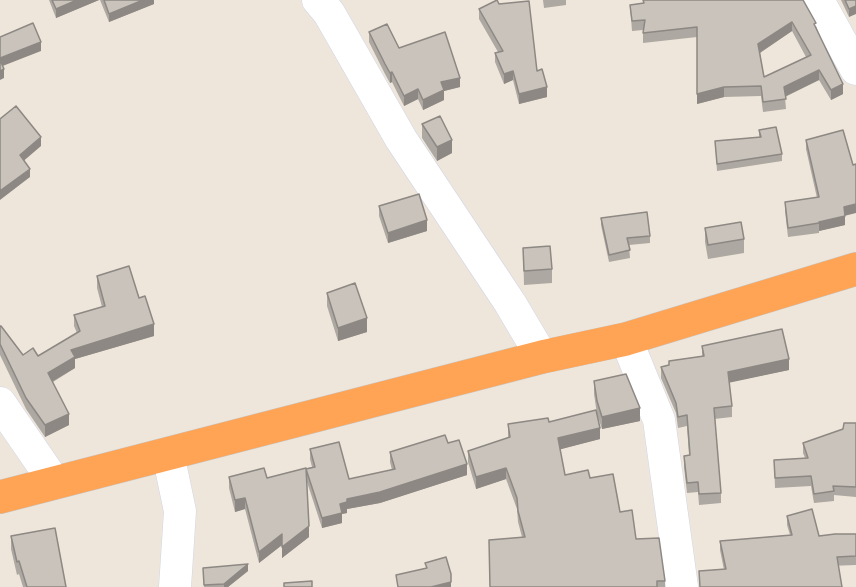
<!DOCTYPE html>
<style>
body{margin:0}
canvas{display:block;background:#eee6db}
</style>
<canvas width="856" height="587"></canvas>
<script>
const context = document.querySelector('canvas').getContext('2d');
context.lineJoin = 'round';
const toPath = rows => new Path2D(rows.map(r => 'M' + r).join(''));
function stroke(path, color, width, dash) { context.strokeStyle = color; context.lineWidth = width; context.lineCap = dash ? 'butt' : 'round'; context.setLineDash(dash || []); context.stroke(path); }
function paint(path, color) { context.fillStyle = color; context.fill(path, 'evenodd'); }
const minor = toPath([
 [318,0,329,13,401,139,510,303,542,357],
 [818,0,856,69],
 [626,339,659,420,682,587],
 [0,403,55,483],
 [168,454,180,511,175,587]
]);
const highway = toPath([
 [0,497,542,357,626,339,856,269]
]);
stroke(minor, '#d0d4e5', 33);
stroke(highway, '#c8c8c8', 34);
stroke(minor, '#fff', 32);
stroke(highway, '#ffa355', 33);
paint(toPath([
 [49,0,99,0,56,18],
 [100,0,154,0,154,4,109,22],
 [543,0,566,0,566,5,544,8],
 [643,0,816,26,843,94,831,100,819,80,785,97,786,109,763,112,761,96,724,97,697,104,697,37,643,43,643,30,632,31,630,5,643,3],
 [792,31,806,57,764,77,760,53],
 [841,0,856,0,849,17],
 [479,9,537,71,547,97,519,104,513,80,504,84,495,62,495,53,498,52,479,19],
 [369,32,399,48,460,87,444,91,444,100,423,110,418,99,404,106,392,82,390,83,385,74,369,42],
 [422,124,452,153,437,161,422,138],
 [759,130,782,154,782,161,717,171,715,141,759,137],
 [806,140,845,215,845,225,819,231,819,233,788,237,785,211,785,202,817,198,806,149],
 [379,206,427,231,388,243,379,216],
 [601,218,650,236,650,243,629,245,630,258,609,262,601,225],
 [705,228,744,239,744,253,708,259,705,242],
 [523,248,552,269,552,283,524,285],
 [97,276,139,298,154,336,75,359,75,368,53,382,69,425,45,437,26,409,0,355,0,326,23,355,38,356,77,333,74,326,74,315,102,307,97,288],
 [327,293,367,332,338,341,327,306],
 [702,346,789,370,729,382,732,406,732,417,714,419,721,493,721,503,699,505,698,492,687,493,684,467,684,456,689,455,687,426,678,428,676,413,661,378,661,367,669,365,669,361,702,357],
 [594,381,640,421,602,429,597,414,594,394],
 [549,422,600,439,560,449,565,475,590,478,620,512,636,539,665,581,665,587,490,587,522,537,518,522,517,509,506,479,476,489,468,462,468,451,508,438,508,424],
 [856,423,856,497,834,495,834,501,814,503,811,486,775,488,774,460,805,458,803,453,803,443,843,429],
 [448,443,467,475,380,503,347,509,347,513,342,514,342,523,322,528,307,482,309,537,282,558,282,545,259,563,245,509,235,512,229,488,229,477,267,478,312,467,310,459,310,449,349,479,392,470,390,462,390,452],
 [787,516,819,536,856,534,856,565,724,570,720,550,720,541,790,535,787,525],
 [11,536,66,587,23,587,19,574,17,575,11,549],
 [203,568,248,571,228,587,204,587]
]), '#ada8a1');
paint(toPath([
 [77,0,99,0,56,18,56,9],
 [143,0,154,0,154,4,109,22,109,14],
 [856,6,856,14,849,17,849,9],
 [792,22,792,31,758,54,758,44],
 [41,42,41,51,0,67,0,58],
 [4,69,4,78,0,80,0,71],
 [819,70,819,80,784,97,784,87],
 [513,71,513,80,504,84,504,74],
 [392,72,392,82,390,83,390,73],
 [460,78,460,87,444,91,444,100,423,110,423,100,441,82],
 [843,84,843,94,831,100,831,90],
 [547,87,547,97,519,104,519,94],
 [724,87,724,97,697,104,697,94],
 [418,89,418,99,404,106,404,96],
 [41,137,41,146,20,164,20,155],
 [452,140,452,153,437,161,437,147],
 [30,169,30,177,0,200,0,191],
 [856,204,856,213,844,216,844,207],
 [845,216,845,225,819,231,819,222],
 [427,220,427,231,388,243,388,233],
 [367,318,367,332,338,341,338,328],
 [154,324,154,336,75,359,75,368,48,384,48,373,71,350],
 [789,359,789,370,728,383,728,372],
 [640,408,640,421,602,429,602,417],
 [69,414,69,425,45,437,45,425],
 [600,428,600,439,558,450,558,438],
 [467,464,467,475,380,503,347,509,347,513,342,514,342,523,322,528,322,518,347,499],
 [506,468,506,479,476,489,476,477],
 [245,498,245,509,235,512,235,500],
 [309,526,309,537,282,558,282,547],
 [282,534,282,545,259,563,259,552],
 [248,564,248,571,228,587,224,587,224,584],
 [451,582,451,587,431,587]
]), '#8d8883');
const building = toPath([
 [52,0,77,0,56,9,52,0],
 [104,0,143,0,109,14,104,0],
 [497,0,499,4,529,1,537,71,542,69,547,87,519,94,513,71,504,74,495,53,503,51,479,9,497,0],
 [643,0,803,0,816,23,814,24,843,84,831,90,819,70,784,87,786,99,763,102,761,86,724,87,697,94,697,27,643,33,645,20,632,21,630,5,644,3,643,0],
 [792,22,811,55,764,77,758,44,792,22],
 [845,0,856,0,856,6,849,9,845,0],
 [33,23,41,42,0,58,0,37,33,23],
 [387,24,399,48,445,32,460,78,441,82,444,90,423,100,418,89,404,96,392,72,390,73,385,64,369,32,387,24],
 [0,60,4,69,0,71,0,60],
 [16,106,41,137,20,155,30,169,0,191,0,119,16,106],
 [440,116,452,140,437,147,422,124,440,116],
 [776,127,782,154,717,164,715,141,761,137,759,130,776,127],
 [843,130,853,165,856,164,856,204,844,207,845,216,819,222,819,223,788,228,785,202,819,197,806,140,843,130],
 [419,194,427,220,388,233,379,206,419,194],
 [647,212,650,236,627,238,630,250,609,255,601,218,647,212],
 [741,222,744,239,708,245,705,228,741,222],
 [550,246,552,269,524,271,523,248,550,246],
 [129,266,139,298,145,296,154,324,71,350,75,357,48,373,69,414,45,425,26,398,0,344,0,326,1,326,23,355,33,348,38,356,80,331,74,315,105,306,97,276,129,266],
 [355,283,367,318,338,328,327,293,355,283],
 [782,329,789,359,728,372,732,406,714,408,721,493,699,494,698,482,687,483,684,456,690,455,687,415,678,417,676,403,661,367,669,365,669,361,704,356,702,346,782,329],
 [626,374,640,408,602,417,597,401,594,381,626,374],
 [596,410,600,428,558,438,565,475,588,470,590,478,613,474,620,512,632,510,636,539,659,538,665,581,657,581,657,587,490,587,489,540,525,537,518,511,517,498,506,468,476,477,468,451,510,437,508,424,548,418,549,422,596,410],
 [844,423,856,423,856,487,833,486,834,491,814,494,811,476,775,478,774,460,808,458,803,443,843,429,844,423],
 [445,435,448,443,459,440,467,464,380,492,347,499,347,502,340,504,342,513,322,518,306,469,315,467,310,449,339,442,349,479,395,469,390,452,445,435],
 [264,468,267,478,306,468,309,526,282,547,282,534,259,552,245,498,235,500,229,477,264,468],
 [812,509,819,536,835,534,856,534,856,556,837,557,842,587,700,587,699,571,726,569,720,541,792,535,787,516,812,509],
 [55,528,66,587,27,587,19,561,17,562,11,536,55,528],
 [446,557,451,574,451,582,431,587,398,587,396,575,427,568,425,563,446,557],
 [248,564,224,584,204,585,203,568,248,564],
 [312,581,312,587,284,587,284,583,312,581]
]);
paint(building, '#c9c3bb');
stroke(building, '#8d8883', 1.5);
</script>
